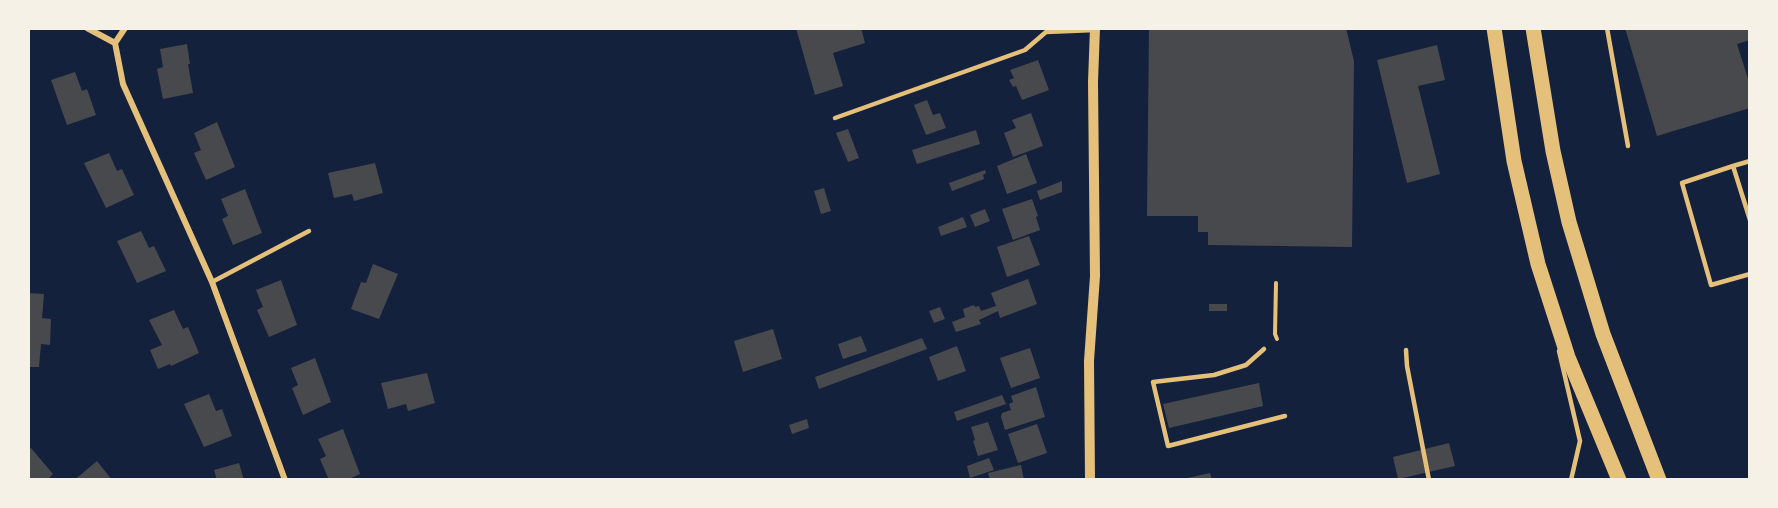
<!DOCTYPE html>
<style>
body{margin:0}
#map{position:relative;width:1778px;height:508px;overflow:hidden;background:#14213d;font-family:"Nunito Sans",sans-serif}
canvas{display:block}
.frame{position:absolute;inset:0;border:30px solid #f6f1e7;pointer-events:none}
</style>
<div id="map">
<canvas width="1778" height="508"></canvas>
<div class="frame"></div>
</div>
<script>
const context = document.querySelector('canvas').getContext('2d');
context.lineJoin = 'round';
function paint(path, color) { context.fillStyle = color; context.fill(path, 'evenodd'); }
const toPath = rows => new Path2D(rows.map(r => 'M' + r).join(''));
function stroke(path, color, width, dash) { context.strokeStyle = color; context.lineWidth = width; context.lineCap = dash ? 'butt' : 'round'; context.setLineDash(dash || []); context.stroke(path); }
paint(toPath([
 [796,28,861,28,865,43,833,53,843,86,815,95],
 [1149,28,1346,28,1354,61,1352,247,1208,245,1208,232,1198,232,1198,216,1147,216],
 [1625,28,1750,28,1750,40,1737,44,1750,85,1750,108,1657,136],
 [187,44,190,64,188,64,193,93,163,99,157,69,163,67,160,49],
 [1437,45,1445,80,1418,86,1440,174,1407,183,1377,60],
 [1038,60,1049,90,1022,100,1016,86,1013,87,1009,80,1014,78,1010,70],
 [75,72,82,91,87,89,96,115,67,125,51,80],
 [927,100,933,115,940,113,946,128,926,135,914,105],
 [1031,113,1043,146,1013,157,1004,133,1016,128,1012,120],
 [217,122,235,167,206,180,194,153,201,150,194,133],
 [848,129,859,158,848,162,836,133],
 [976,130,980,144,917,164,912,150],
 [109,153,117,171,122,169,134,195,106,208,84,163],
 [1026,154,1037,183,1007,194,997,166],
 [375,163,383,193,354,201,352,194,334,198,328,173],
 [985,170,986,173,983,175,984,179,952,191,949,183],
 [1062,181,1062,192,1040,200,1037,191],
 [824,188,831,211,821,214,814,191],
 [245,189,262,233,233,245,222,219,228,216,221,199],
 [1032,199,1038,216,1036,217,1040,230,1013,240,1002,209],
 [985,209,990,221,975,227,970,215],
 [963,217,967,227,941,236,938,227],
 [141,231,149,248,154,246,166,271,137,283,117,241],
 [1029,236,1040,265,1007,277,997,247],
 [373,264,398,274,379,319,351,309,361,282,366,283],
 [1028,279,1037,304,1000,318,998,311,979,320,981,324,956,332,952,322,965,317,963,309,974,305,975,307,979,306,981,311,996,306,991,293],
 [281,280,297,325,269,337,257,310,263,307,256,290],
 [28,293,44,294,42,318,51,319,50,345,41,344,39,367,28,367],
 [1209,304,1227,304,1227,311,1209,311],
 [940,307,945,319,934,323,929,311],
 [174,310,183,329,188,327,199,353,171,366,170,364,158,369,150,350,162,345,149,320],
 [773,329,782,359,743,372,734,341],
 [861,336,867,351,843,359,838,344],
 [922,338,927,349,819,389,815,377],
 [957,346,966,371,938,381,929,357],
 [1030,348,1040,378,1011,388,1000,358],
 [315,358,331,402,303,415,292,388,298,385,291,368],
 [427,373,435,403,408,411,406,404,388,409,381,383],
 [1259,383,1263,406,1169,428,1163,404],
 [1036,387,1045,417,1005,430,1001,417,1002,413,1011,410,1009,404,1013,402,1011,396],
 [209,394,216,411,222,409,232,436,204,447,184,404],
 [1002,395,1006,404,957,421,954,412],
 [807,419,809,428,792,434,789,425],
 [988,422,998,450,978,456,973,441,975,440,971,427],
 [1037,424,1047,453,1018,463,1008,434],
 [343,429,360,474,347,480,329,480,320,459,326,456,318,439],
 [1449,443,1455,466,1398,479,1393,457],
 [31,448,53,474,47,480,28,480,28,450],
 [989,458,994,470,970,478,967,466],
 [97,461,112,480,75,480,78,477],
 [239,463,244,480,217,480,214,470],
 [1021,465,1024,480,990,480,988,473],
 [1210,473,1212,480,1183,480,1183,479]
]), '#48494c');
stroke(toPath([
 [1276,283,1275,334,1277,339]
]), '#e5c07b', 4);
stroke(toPath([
 [1607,28,1628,146],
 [835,118,1025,50,1046,32,1095,30],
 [1750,161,1733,166,1750,220],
 [1733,166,1682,183,1711,285,1750,274],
 [212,282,309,231],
 [1264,349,1246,365,1214,375,1153,382,1168,446,1285,416],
 [1406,350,1407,366,1429,480],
 [1559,351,1580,441,1571,480]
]), '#e5c07b', 4.5);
stroke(toPath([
 [87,28,115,43],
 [125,28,115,43,123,84,212,282,285,480]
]), '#e5c07b', 6);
stroke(toPath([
 [1090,480,1089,361,1095,276,1093,82,1095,28]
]), '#e5c07b', 10);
stroke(toPath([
 [1494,28,1514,161,1538,264,1568,357,1619,480],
 [1533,28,1553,151,1569,222,1603,334,1659,480]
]), '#e5c07b', 15);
</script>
